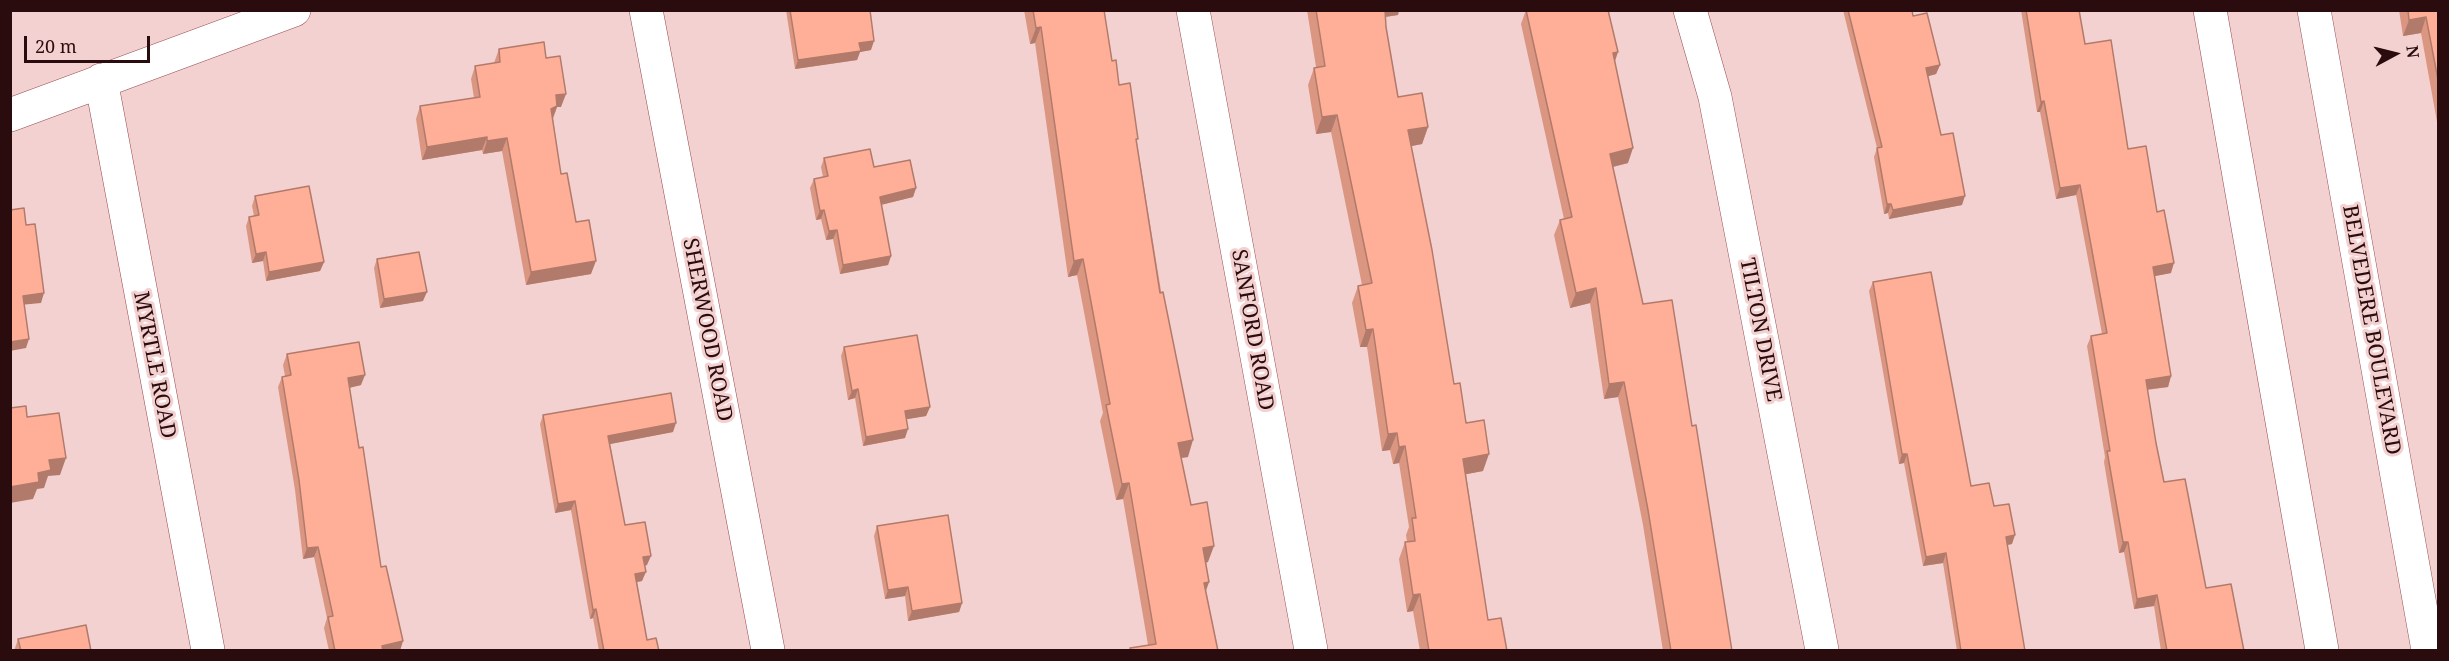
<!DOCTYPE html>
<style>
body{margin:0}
#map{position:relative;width:2449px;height:661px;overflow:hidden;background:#f4d1d1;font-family:"Noto Serif",serif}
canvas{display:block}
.frame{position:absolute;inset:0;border:12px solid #2a0c0e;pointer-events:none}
.north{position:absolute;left:2365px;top:24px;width:60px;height:60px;-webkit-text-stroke:4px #f4d1d1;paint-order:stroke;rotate:83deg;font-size:16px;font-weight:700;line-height:24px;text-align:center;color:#2a0c0e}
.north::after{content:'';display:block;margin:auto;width:21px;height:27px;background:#2a0c0e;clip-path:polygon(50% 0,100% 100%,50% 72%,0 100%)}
.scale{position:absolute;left:24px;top:36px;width:126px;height:27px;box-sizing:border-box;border:3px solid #2a0c0e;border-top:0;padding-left:8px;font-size:18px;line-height:21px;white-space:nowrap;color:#2a0c0e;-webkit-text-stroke:4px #f4d1d1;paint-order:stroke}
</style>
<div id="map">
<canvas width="2449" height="661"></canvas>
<div class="frame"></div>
<div class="north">N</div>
<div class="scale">20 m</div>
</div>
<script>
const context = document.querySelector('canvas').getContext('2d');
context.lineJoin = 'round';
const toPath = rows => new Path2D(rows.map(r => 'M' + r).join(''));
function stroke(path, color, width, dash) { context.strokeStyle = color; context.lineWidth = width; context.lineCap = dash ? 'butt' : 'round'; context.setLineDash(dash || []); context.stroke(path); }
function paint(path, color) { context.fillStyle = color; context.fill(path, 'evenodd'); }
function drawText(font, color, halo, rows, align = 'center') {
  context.font = font + ' "Noto Serif",serif'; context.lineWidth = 6; context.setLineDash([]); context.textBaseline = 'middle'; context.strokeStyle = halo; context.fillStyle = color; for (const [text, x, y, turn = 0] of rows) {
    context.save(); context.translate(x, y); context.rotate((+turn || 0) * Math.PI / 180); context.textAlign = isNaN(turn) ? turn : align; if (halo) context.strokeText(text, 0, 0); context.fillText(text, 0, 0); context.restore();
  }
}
const street = toPath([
 [646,10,768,650],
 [1193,10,1311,650],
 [1690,10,1715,97,1822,650],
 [2210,10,2322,650],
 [2314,10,2428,650],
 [101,80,208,650],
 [10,115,294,10]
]);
stroke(street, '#984d51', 34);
stroke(street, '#fff', 33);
paint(toPath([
 [786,10,870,10,871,50,860,52,857,60,795,69],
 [1024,10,1104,10,1112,61,1137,143,1188,457,1181,458,1191,505,1208,562,1206,563,1209,582,1206,591,1218,651,1129,651,1130,648,1148,645,1123,499,1116,500,1100,421,1103,413,1077,275,1068,277,1035,43,1030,44],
 [1307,10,1399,10,1398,15,1385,17,1386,27,1398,97,1428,127,1422,144,1411,146,1454,384,1483,471,1466,474,1488,620,1507,651,1420,651,1413,611,1407,612,1399,559,1405,542,1407,542,1406,535,1409,527,1399,463,1393,464,1390,450,1382,451,1367,347,1360,347,1352,303,1358,286,1362,285,1331,132,1316,134,1308,85,1314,68,1316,67],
 [1526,10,1608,10,1628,163,1613,167,1643,304,1692,426,1732,651,1663,651,1643,525,1618,397,1604,399,1590,303,1570,308,1554,235,1560,220,1564,219,1521,24],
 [1843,10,1912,10,1913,16,1940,65,1936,74,1928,76,1941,135,1962,205,1889,219,1888,213,1884,214,1874,157,1877,148],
 [2021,10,2079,10,2085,44,2128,149,2157,212,2171,273,2155,276,2171,376,2168,387,2147,390,2156,443,2164,482,2206,588,2244,651,2161,651,2154,606,2134,609,2124,552,2119,553,2104,462,2105,457,2087,346,2091,336,2102,334,2076,195,2056,199,2040,112,2037,112],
 [2399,10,2439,10,2439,133,2421,33,2403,36],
 [499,49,546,58,561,107,557,107,553,119,561,174,591,274,526,285,502,151,483,154,482,150,422,160,416,119,420,106,474,98,471,79,475,66,494,63],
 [824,158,874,167,916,188,913,197,881,205,891,256,888,265,840,274,833,239,826,240,821,219,816,220,810,188,814,179,823,177,821,167],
 [255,196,324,262,320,271,266,281,263,261,252,263,246,226,249,217,254,216,252,206],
 [377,259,423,301,380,308,374,268],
 [1873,282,1971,486,1994,506,2012,544,2007,545,2025,651,1957,651,1943,563,1923,566,1904,463,1899,464,1869,291],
 [844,347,930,407,926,416,907,419,905,438,863,446,855,398,848,400,841,356],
 [287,354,361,385,349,388,381,567,400,651,329,651,324,628,327,618,314,557,303,559,295,490,278,387,282,377,285,376,283,365],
 [543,415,673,432,610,444,625,525,647,565,644,566,642,581,637,582,647,640,659,651,599,651,593,618,590,619,571,510,555,513,540,424],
 [877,526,962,603,959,612,908,621,905,596,885,599,874,536],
 [18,639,91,651,15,651,15,648]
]), '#db9682');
paint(toPath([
 [1380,10,1399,10,1398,15,1378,18],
 [2426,17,2421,33,2403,36,2409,20],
 [1041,27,1035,43,1030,44,1036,28],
 [874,41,871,50,860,52,857,60,795,69,798,60,859,43],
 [1618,52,1613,67,1613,53],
 [1940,65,1936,74,1922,78,1926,68],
 [566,94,561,107,557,107,552,120,546,122,556,95],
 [2044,101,2040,112,2037,112,2041,102],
 [1337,115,1331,132,1316,134,1322,117],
 [1428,127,1422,144,1402,148,1408,130],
 [487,137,482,150,422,160,427,147],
 [507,138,502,151,483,154,487,141],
 [1633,148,1628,163,1604,169,1610,154],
 [2080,185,2076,195,2056,199,2060,188],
 [916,188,913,197,876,206,880,197],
 [1965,196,1962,205,1889,219,1893,210],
 [1887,204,1891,204,1888,213,1884,214],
 [824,210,821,219,816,220,820,211],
 [837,230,833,239,826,240,829,231],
 [266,252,263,261,252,263,256,254],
 [891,256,888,265,840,274,843,265],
 [1083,259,1077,275,1068,277,1074,261],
 [596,261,591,274,526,285,531,272],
 [324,262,320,271,266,281,269,272],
 [2174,263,2171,273,2150,277,2153,267],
 [1596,288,1590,303,1570,308,1576,293],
 [427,292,423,301,380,308,384,299],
 [44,293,41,303,20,305,23,296],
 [1373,329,1367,347,1360,347,1366,330],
 [29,339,26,348,10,351,10,342],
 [365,375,361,385,344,389,348,378],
 [2171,376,2168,387,2142,390,2146,380],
 [1624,382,1618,397,1604,399,1609,384],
 [858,389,855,398,848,400,852,391],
 [930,407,926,416,902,420,905,411],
 [676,423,673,432,605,445,608,436],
 [908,429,905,438,863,446,866,437],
 [1397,433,1390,450,1382,451,1388,434],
 [1193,440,1188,457,1173,459,1178,443],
 [1405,446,1399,463,1393,464,1399,447],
 [1489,454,1483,471,1457,476,1463,459],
 [1902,454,1907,454,1904,463,1899,464],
 [66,458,60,475,48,476,44,488,37,489,33,499,10,503,10,487,38,473,49,460],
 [1129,483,1123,499,1116,500,1122,484],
 [575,501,571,510,555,513,558,504],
 [2015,535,2012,544,2002,546,2006,537],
 [2123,542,2128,542,2124,552,2119,553],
 [1214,546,1208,562,1197,564,1203,548],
 [318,547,314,557,303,559,307,548],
 [1946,553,1943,563,1923,566,1926,557],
 [651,556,647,565,640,567,643,557],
 [646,572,642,581,632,583,635,574],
 [1209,582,1203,598,1204,583],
 [908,587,905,596,885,599,888,590],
 [1420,594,1413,611,1407,612,1413,595],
 [2157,595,2154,606,2134,609,2137,599],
 [962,603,959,612,908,621,912,611],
 [596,609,593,618,590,619,593,610],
 [403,641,400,651,381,651,382,646]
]), '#b27a6a');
const building = toPath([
 [790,10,870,10,874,41,859,43,861,51,798,60,790,10],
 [1033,10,1104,10,1112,61,1116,60,1119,85,1130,83,1138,139,1136,139,1160,293,1163,292,1193,440,1178,443,1191,505,1207,502,1214,546,1203,548,1209,582,1204,583,1218,651,1131,651,1130,648,1156,644,1129,483,1122,484,1106,405,1110,404,1083,259,1074,261,1041,27,1036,28,1033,10],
 [1316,10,1385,10,1386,27,1398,97,1422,93,1428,127,1408,130,1432,250,1454,384,1460,383,1466,423,1484,420,1489,454,1463,459,1488,620,1501,618,1507,651,1429,651,1420,594,1413,595,1405,542,1415,541,1412,518,1416,518,1405,446,1399,447,1397,433,1388,434,1373,329,1366,330,1358,286,1372,283,1337,115,1322,117,1314,68,1325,66,1316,10],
 [1526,10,1608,10,1618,52,1613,53,1633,148,1610,154,1643,304,1672,300,1692,426,1696,425,1732,651,1671,651,1648,510,1624,382,1609,384,1596,288,1576,293,1560,220,1572,217,1526,10],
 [1848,10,1912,10,1913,16,1927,13,1940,65,1926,68,1941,135,1953,133,1965,196,1893,210,1891,204,1887,204,1877,148,1882,147,1848,10],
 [2026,10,2079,10,2085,44,2111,40,2128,149,2146,146,2157,212,2164,210,2174,263,2153,267,2171,376,2146,380,2156,443,2164,482,2185,479,2206,588,2231,584,2244,651,2167,651,2157,595,2137,599,2128,542,2123,542,2107,451,2110,451,2091,336,2107,333,2080,185,2060,188,2044,101,2041,102,2026,10],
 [2408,10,2439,10,2439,85,2426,17,2409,20,2408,10],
 [544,42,546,58,560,56,566,94,556,95,557,106,551,109,561,174,567,173,576,222,589,220,596,261,531,272,507,138,487,141,487,137,427,147,420,106,480,97,475,66,500,62,499,49,544,42],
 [870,149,874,167,910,160,916,188,880,197,891,256,843,265,837,230,829,231,824,210,820,211,814,179,828,176,824,158,870,149],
 [309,186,324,262,269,272,266,252,256,254,249,217,259,215,255,196,309,186],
 [24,208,26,225,35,224,44,293,23,296,29,339,10,342,10,210,24,208],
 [419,252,427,292,384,299,377,259,419,252],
 [1931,272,1971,486,1989,483,1994,506,2009,504,2015,535,2006,537,2025,651,1961,651,1946,553,1926,557,1907,454,1902,454,1873,282,1931,272],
 [917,335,930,407,905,411,908,429,866,437,858,389,852,391,844,347,917,335],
 [359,342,365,375,348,378,359,448,363,447,381,567,386,566,403,641,382,646,383,651,335,651,328,617,333,616,318,547,307,548,299,480,282,377,291,375,287,354,359,342],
 [671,393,676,423,608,436,625,525,645,522,651,556,643,557,646,572,635,574,647,640,656,638,659,651,604,651,596,609,593,610,575,501,558,504,543,415,671,393],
 [26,406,27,417,59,413,66,458,49,460,51,470,38,473,39,482,10,487,10,408,26,406],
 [948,515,962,603,912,611,908,587,888,590,877,526,948,515],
 [86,625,91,651,21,651,18,639,86,625]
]);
paint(building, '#ffaf97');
stroke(building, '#b27a6a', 1.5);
drawText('21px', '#2a0c0e', '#f4d1d1', [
 ["SHERWOOD ROAD",707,330,79],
 ["SANFORD ROAD",1252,330,80],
 ["TILTON DRIVE",1760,330,79],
 ["BELVEDERE BOULEVARD",2371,330,80],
 ["MYRTLE ROAD",154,365,79]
]);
</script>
